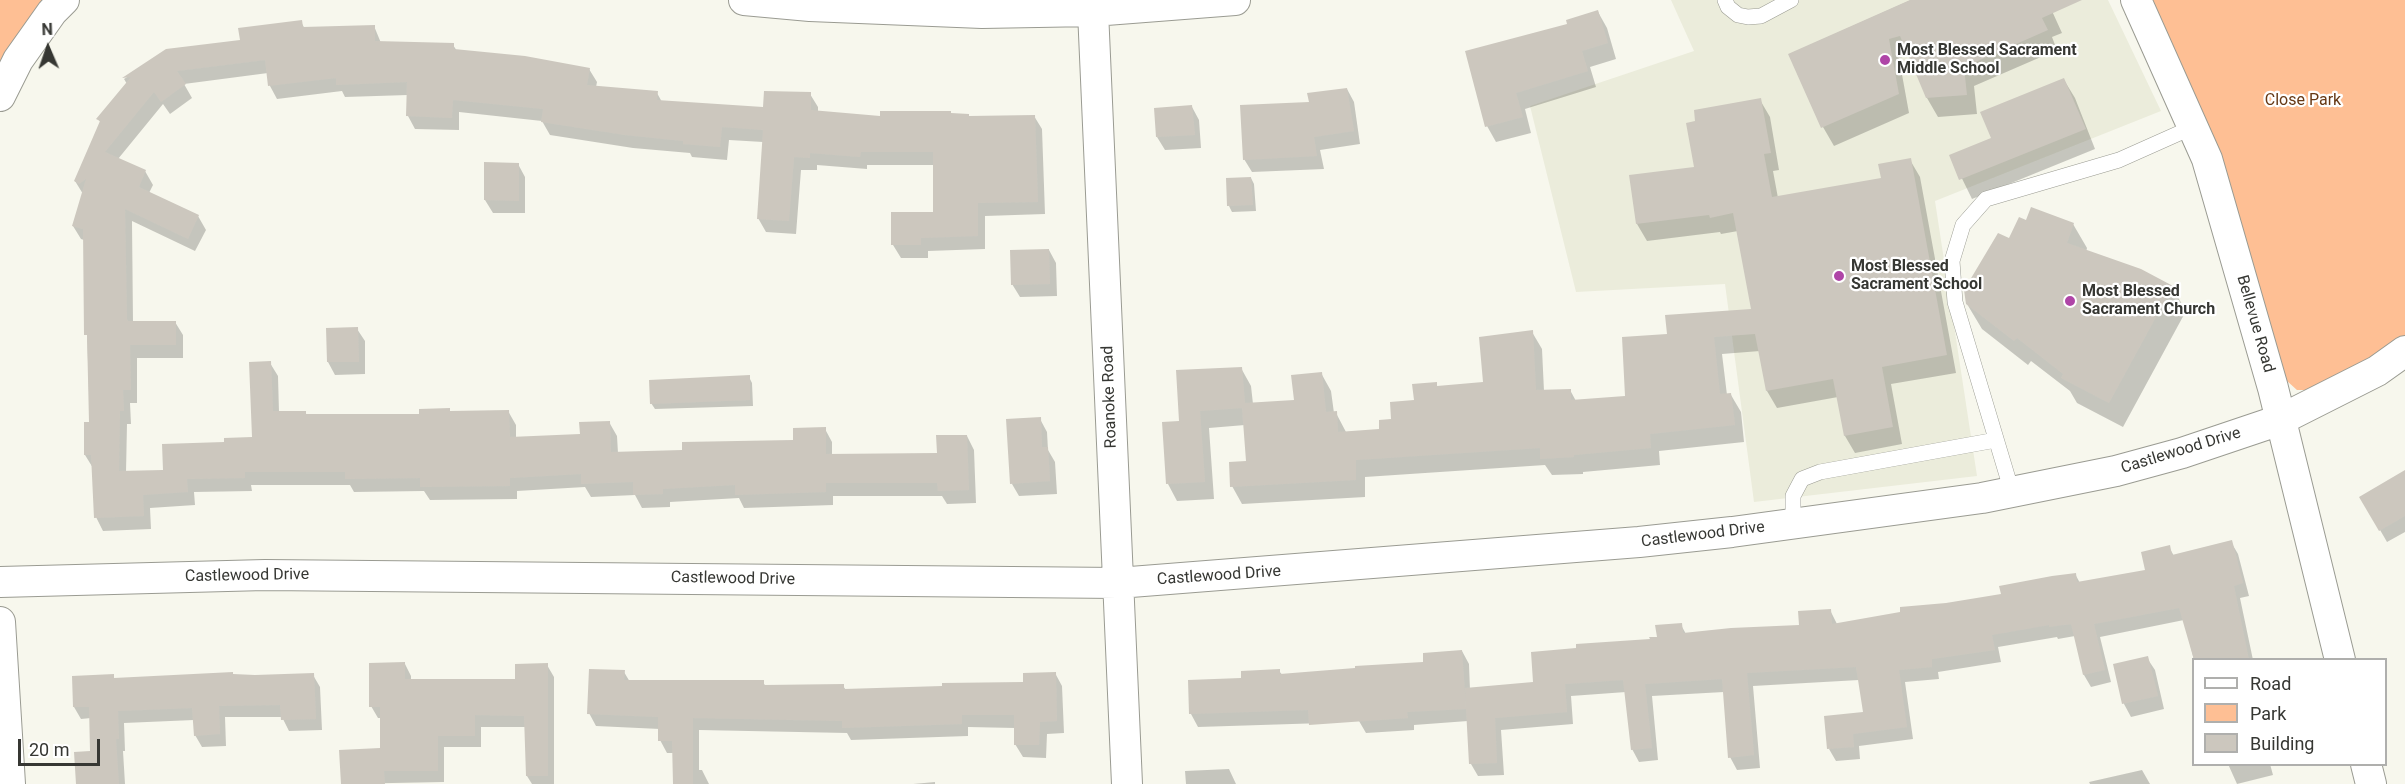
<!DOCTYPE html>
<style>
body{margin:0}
#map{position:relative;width:2405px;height:784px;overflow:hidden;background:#f7f7ed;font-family:Roboto,sans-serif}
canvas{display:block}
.legend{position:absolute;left:2192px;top:658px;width:195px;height:108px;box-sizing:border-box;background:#fff;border:2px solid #afafad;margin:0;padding:8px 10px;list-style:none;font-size:18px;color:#363733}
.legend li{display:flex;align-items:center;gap:12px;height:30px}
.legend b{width:30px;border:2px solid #afafad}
.north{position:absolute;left:18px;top:18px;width:60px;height:60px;-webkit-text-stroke:4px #fff;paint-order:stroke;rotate:358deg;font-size:16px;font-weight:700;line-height:24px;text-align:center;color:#363733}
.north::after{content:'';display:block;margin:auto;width:21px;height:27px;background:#363733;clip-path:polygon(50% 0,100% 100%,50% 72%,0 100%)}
.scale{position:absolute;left:18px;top:739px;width:82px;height:27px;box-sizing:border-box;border:3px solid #363733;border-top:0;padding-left:8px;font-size:18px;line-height:21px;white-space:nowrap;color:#363733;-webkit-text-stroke:4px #fff;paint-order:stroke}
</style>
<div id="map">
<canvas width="2405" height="784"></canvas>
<ul class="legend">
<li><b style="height:8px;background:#fff"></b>Road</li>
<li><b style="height:16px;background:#febf94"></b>Park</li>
<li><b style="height:16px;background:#ccc7be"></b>Building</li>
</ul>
<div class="north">N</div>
<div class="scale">20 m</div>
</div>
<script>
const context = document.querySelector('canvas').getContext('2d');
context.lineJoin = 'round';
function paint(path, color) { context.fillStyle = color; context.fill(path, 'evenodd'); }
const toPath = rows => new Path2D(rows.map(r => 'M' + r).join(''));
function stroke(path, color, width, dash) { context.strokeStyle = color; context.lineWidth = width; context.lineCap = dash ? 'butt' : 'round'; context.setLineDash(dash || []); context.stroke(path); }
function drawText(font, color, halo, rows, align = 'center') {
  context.font = font + ' Roboto,sans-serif'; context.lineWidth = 4.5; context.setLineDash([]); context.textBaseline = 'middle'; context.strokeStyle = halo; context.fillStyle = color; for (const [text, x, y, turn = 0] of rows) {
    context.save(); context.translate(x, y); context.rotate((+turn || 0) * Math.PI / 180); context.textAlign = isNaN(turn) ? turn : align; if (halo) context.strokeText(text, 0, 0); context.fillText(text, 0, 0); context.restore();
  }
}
paint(toPath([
 [1671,0,2108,0,2161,111,1935,201,1977,476,1754,502,1725,284,1576,292,1530,106,1694,51]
]), '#ebecdb');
paint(toPath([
 [0,0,52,0,0,68],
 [2148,0,2405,0,2405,336,2372,360,2316,390,2297,390,2287,381]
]), '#febf94');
paint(toPath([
 [1911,0,2047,0,2062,33,2052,37,2057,50,1974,86,1977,114,1938,117,1927,98,1910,55,1899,58,1909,113,1834,146,1823,127,1790,54],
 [1598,12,1607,28,1616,59,1590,67,1596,87,1525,109,1531,133,1496,142,1487,126,1569,25],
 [301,22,305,29,374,26,381,43,453,45,457,51,589,69,597,82,596,87,657,93,662,102,765,109,810,94,818,107,818,112,881,118,952,115,969,118,1034,116,1042,129,1045,214,985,216,985,249,928,251,928,258,901,258,893,245,893,213,934,213,934,165,867,165,867,169,817,165,817,170,801,170,796,234,766,232,758,218,763,142,729,140,727,160,692,157,690,153,633,148,550,135,542,121,459,112,459,130,415,129,408,116,408,95,345,97,342,91,277,99,270,86,268,73,184,84,192,98,170,114,163,104,118,159,145,171,153,185,149,193,198,216,206,230,195,251,132,221,133,322,175,322,183,335,183,358,137,358,137,403,130,403,131,424,127,424,126,473,164,471,225,443,253,439,270,363,278,376,279,412,305,412,307,415,421,415,449,410,451,412,508,411,516,425,516,439,581,435,609,422,617,436,618,453,684,452,794,442,825,429,832,442,832,455,938,455,967,436,974,450,976,503,947,504,942,496,833,496,833,505,744,508,739,498,670,502,670,507,642,508,635,495,591,497,585,487,517,491,517,499,430,500,424,491,354,492,350,485,251,485,252,491,194,492,195,505,150,508,151,529,103,531,96,517,93,468,85,455,90,424,84,240,81,239,73,226,83,194,75,181,101,123,98,119,127,84,124,79,167,51,241,41],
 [2064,80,2075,98,2095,149,1972,199,1951,156,1993,139],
 [1347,89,1354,102,1360,144,1320,150,1324,169,1252,172,1244,159,1310,103],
 [1760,100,1770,117,1779,170,1773,171,1778,198,1883,179,1910,160,1920,177,1956,373,1891,384,1902,444,1855,453,1845,436,1838,397,1777,408,1767,391,1760,351,1722,354,1727,395,1731,395,1741,412,1744,442,1659,451,1660,465,1583,472,1583,474,1552,475,1545,465,1365,477,1365,497,1242,504,1232,486,1248,462,1245,425,1209,428,1214,499,1177,501,1168,484,1180,422,1241,368,1251,386,1253,404,1295,401,1321,373,1331,391,1334,413,1336,413,1346,432,1381,430,1436,384,1438,387,1485,384,1532,332,1542,349,1544,391,1570,390,1576,401,1627,398,1669,336,1752,310,1738,231,1721,234,1720,232,1647,241,1637,224,1631,177,1696,168],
 [1192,107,1199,120,1201,148,1165,150,1157,137],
 [518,164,525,177,525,213,493,213,485,200],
 [1251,178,1254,184,1256,211,1232,212,1229,206],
 [2027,221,2073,224,2087,248,2086,252,2172,287,2186,311,2123,427,2077,403,2070,391,2031,361,2028,365,1982,329,1967,304,2009,240],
 [1049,250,1056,263,1057,296,1020,297,1012,284],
 [357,329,365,341,365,374,335,375,328,362],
 [749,377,752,383,753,406,655,409,651,403],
 [1040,419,1047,432,1048,450,1055,462,1057,494,1019,496,1012,484],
 [2405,472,2405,532,2387,542,2361,497],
 [2231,542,2238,554,2249,596,2240,598,2253,660,2194,660,2184,620,2100,637,2111,682,2091,687,2084,675,2075,636,2058,639,2057,637,1998,647,2001,662,1938,672,1939,679,1905,682,1913,739,1859,746,1860,759,1836,761,1829,749,1864,714,1859,680,1753,686,1760,768,1737,770,1730,757,1724,692,1652,696,1658,760,1639,762,1632,749,1626,692,1571,696,1573,724,1501,730,1504,775,1478,776,1471,764,1468,721,1414,725,1414,730,1366,733,1359,721,1425,663,1462,651,1469,664,1470,690,1535,684,1658,638,1681,625,1686,634,1800,626,1830,610,1837,624,2003,595,2075,574,2080,583,2147,571,2169,547,2174,556],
 [2147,658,2155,670,2164,709,2131,717,2124,704,2114,666],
 [405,664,411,676,411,680,516,680,547,665,554,677,554,784,532,784,527,776,525,727,481,727,481,747,444,747,444,782,342,784,381,750,381,718,378,718,371,706],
 [1279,671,1324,723,1198,727,1191,714,1189,681,1243,679],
 [624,672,630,682,763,682,766,687,843,686,846,690,1025,684,1055,673,1062,686,1064,733,1047,734,1046,758,1023,757,1015,744,1015,728,968,727,968,736,851,740,847,733,699,730,699,770,702,770,709,784,674,784,674,753,667,753,660,740,660,729,596,726,589,713],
 [313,675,320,687,322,730,289,731,282,717,225,717,226,746,202,747,195,735,194,720,124,723,125,751,123,751,125,784,77,784,92,752,91,718,81,719,74,707,113,676,115,679],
 [2228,764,2270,764,2273,775,2237,784],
 [1229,769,1236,784,1186,784,1185,771],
 [2142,770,2150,784,2090,784,2089,782],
 [935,782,935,784,913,784]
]), '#0003');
paint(toPath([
 [1910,0,2082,0,2042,18,2048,30,1964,67,1967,95,1926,98,1900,36,1889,39,1899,94,1821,128,1788,54],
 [1598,10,1608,43,1582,51,1588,71,1516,93,1523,117,1485,127,1465,51,1567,24,1566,20],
 [302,20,303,27,375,25,375,41,454,43,454,49,525,56,590,68,587,85,658,91,657,100,763,107,764,91,811,92,811,110,880,116,880,111,951,111,951,113,969,114,969,116,1035,115,1038,202,978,203,978,236,921,238,921,245,891,245,891,212,933,212,933,152,861,152,860,157,810,153,810,158,794,157,789,221,757,219,763,130,722,127,720,147,683,144,683,141,625,135,541,122,543,109,453,100,452,118,406,116,407,82,336,85,336,78,268,86,265,60,177,71,186,84,161,102,154,92,105,152,146,170,139,187,199,215,188,239,125,209,127,319,128,321,176,321,176,345,130,345,131,390,123,390,124,411,120,411,119,471,163,470,162,444,224,442,224,438,252,437,249,362,271,361,273,411,306,411,306,414,419,414,419,409,450,408,450,411,509,410,510,437,580,434,579,422,610,421,611,452,682,450,682,442,793,440,793,428,826,427,826,454,937,453,936,435,967,435,969,490,938,491,937,483,826,483,826,492,735,495,735,485,663,489,663,494,633,495,633,482,581,484,581,474,510,478,510,486,420,487,420,478,345,479,345,472,245,472,245,478,187,479,188,492,143,495,144,516,94,518,91,455,84,455,84,422,89,422,87,335,84,335,83,229,72,226,86,179,79,184,74,181,100,121,96,119,131,77,122,78,166,49,240,40,238,28],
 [2064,78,2086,129,1959,180,1949,155,1991,138,1980,112],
 [1347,88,1354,131,1314,137,1317,156,1243,160,1240,105,1309,102,1307,93],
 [1761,98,1771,153,1764,154,1772,197,1881,178,1878,164,1911,158,1947,355,1882,367,1893,427,1844,436,1833,379,1766,391,1755,334,1714,337,1720,394,1731,393,1735,425,1650,434,1651,448,1574,455,1574,457,1540,459,1540,448,1356,460,1356,480,1230,487,1229,462,1246,461,1242,408,1200,411,1205,482,1166,484,1162,422,1179,421,1176,370,1242,367,1245,403,1294,400,1291,375,1322,372,1326,412,1337,411,1338,432,1379,429,1379,420,1391,419,1390,402,1414,400,1412,384,1437,382,1437,386,1483,382,1479,337,1533,330,1536,390,1571,389,1571,400,1625,396,1622,337,1667,334,1665,315,1751,309,1733,213,1710,218,1709,215,1636,224,1629,175,1694,167,1686,123,1695,121,1694,110],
 [1192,105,1195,135,1156,137,1154,108],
 [484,162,519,163,519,201,484,200],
 [1251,177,1253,205,1227,206,1226,178],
 [2031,207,2074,223,2067,243,2141,269,2173,286,2109,403,2061,378,2063,374,2017,338,2014,341,1966,304,1964,290,1998,233,2009,238,2019,217,2026,220],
 [1049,249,1050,284,1011,285,1010,250],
 [358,327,359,362,327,362,326,328],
 [750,375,750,400,650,404,649,380],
 [1041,417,1042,447,1048,447,1050,481,1010,484,1006,419],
 [2405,470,2405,516,2379,531,2359,497],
 [2232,540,2243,583,2234,586,2249,660,2194,660,2179,608,2094,624,2105,670,2083,675,2071,624,2049,627,2049,625,1992,635,1995,650,1932,659,1932,667,1899,670,1907,727,1853,734,1854,747,1827,749,1824,716,1863,712,1856,667,1747,673,1754,755,1728,758,1722,679,1645,684,1652,748,1631,750,1623,680,1565,684,1567,712,1495,718,1497,763,1469,764,1466,709,1407,712,1408,718,1309,725,1308,710,1189,714,1188,680,1241,678,1241,671,1280,669,1280,674,1355,668,1355,666,1423,662,1423,653,1462,650,1466,708,1465,688,1533,682,1531,652,1576,648,1576,644,1650,639,1649,637,1657,637,1655,625,1682,623,1683,633,1731,628,1799,625,1798,611,1831,609,1832,624,1900,612,1900,607,1946,603,2001,594,1999,586,2052,576,2076,573,2077,582,2145,570,2141,552,2170,545,2172,555],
 [2148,656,2158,696,2122,704,2113,664],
 [405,662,405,679,515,679,515,664,548,663,548,776,526,776,524,716,475,715,475,736,438,736,438,771,384,771,385,784,341,784,339,750,380,748,380,707,369,707,369,663],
 [589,669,625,670,624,680,764,680,764,685,844,684,844,689,942,686,942,683,1023,682,1023,673,1056,672,1057,721,1040,722,1039,745,1014,745,1014,715,962,715,962,724,842,728,842,721,693,718,693,784,673,784,672,741,658,741,658,717,587,714],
 [233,672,233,674,255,675,314,673,316,719,281,720,280,705,219,706,220,734,194,736,192,708,118,711,119,739,116,739,119,784,76,784,74,752,90,751,89,707,73,707,72,676,114,674,114,678]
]), '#ccc7be');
const lane = toPath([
 [1725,0,1728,7,1738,15,1748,17,1761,16,1791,0],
 [2012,492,1955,302,1952,261,1963,225,1986,199,2119,160,2193,127],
 [1793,524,1793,496,1802,479,1820,472,1996,440]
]);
const street = toPath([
 [744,0,810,6,982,13,1093,11,1235,0],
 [2136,0,2207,159,2273,388,2340,660],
 [1093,11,1127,784],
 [0,96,18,60,52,12,64,0],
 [0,582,265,575,1118,583,1639,542,1732,532,1982,498,2116,471,2182,453,2280,420,2377,371,2405,351],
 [0,622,10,784],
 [2366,764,2371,784]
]);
stroke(lane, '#9a9b92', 16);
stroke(street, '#9a9b92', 32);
stroke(lane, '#fff', 15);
stroke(street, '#fff', 30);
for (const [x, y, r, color] of [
 [1885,60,6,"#af45a7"],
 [1839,276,6,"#af45a7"],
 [2070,301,6,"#af45a7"]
]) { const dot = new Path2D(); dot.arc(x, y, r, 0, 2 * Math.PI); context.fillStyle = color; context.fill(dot); stroke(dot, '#fff', 2); }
drawText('bold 16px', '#363733', '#fff', [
 ["Most Blessed Sacrament",1897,51],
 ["Middle School",1897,69],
 ["Most Blessed",1851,267],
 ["Sacrament School",1851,285],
 ["Most Blessed",2082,292],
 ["Sacrament Church",2082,310]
], 'left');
drawText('16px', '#673915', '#fff', [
 ["Close Park",2303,101]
]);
drawText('16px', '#363733', '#fff', [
 ["Bellevue Road",2255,324,74],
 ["Roanoke Road",1110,397,-92],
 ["Castlewood Drive",2181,451,-17],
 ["Castlewood Drive",1703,535,-7],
 ["Castlewood Drive",247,576,-1],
 ["Castlewood Drive",1219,576,-4],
 ["Castlewood Drive",733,579,1]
]);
</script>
